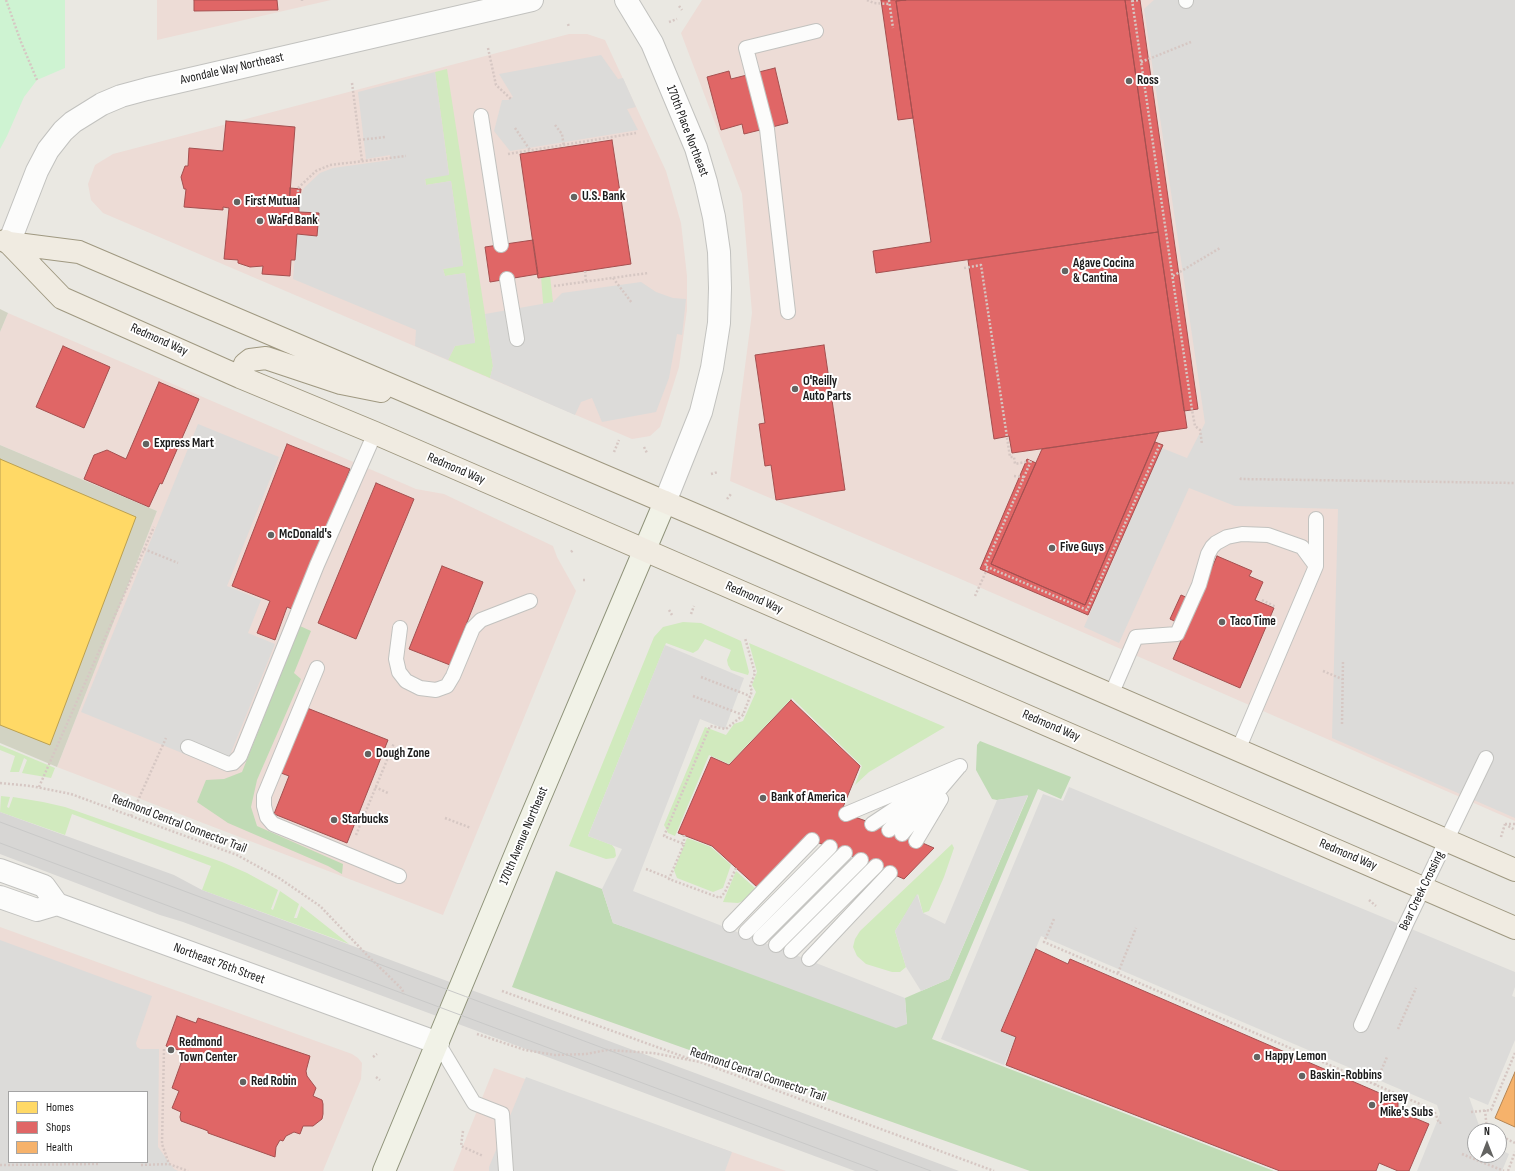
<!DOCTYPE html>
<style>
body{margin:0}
#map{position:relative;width:1515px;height:1171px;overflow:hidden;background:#eae8e2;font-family:"Sofia Sans Condensed",sans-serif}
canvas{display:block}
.legend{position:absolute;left:8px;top:1091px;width:140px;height:72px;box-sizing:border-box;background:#fff;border:1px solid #a4a4a4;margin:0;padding:5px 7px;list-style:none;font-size:12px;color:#1b1b1b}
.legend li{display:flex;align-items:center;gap:8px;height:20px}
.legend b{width:20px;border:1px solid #a4a4a4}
.north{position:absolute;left:1467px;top:1123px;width:40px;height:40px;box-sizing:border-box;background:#fff;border:1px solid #a4a4a4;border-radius:50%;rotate:0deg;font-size:11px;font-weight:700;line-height:16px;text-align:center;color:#1b1b1b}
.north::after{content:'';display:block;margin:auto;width:14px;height:18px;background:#636361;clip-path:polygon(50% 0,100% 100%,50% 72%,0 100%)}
</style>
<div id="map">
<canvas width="1515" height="1171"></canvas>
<ul class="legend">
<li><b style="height:11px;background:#ffd966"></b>Homes</li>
<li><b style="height:11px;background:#e06666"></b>Shops</li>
<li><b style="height:11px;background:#f6b26b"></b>Health</li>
</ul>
<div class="north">N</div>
</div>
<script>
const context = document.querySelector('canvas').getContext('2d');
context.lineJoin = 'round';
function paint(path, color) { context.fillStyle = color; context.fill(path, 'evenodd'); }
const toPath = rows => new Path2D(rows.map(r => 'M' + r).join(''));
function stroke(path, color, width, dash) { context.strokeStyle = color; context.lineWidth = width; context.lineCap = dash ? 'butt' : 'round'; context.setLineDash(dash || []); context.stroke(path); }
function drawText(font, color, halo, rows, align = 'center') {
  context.font = font + ' "Sofia Sans Condensed",sans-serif'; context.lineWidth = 4; context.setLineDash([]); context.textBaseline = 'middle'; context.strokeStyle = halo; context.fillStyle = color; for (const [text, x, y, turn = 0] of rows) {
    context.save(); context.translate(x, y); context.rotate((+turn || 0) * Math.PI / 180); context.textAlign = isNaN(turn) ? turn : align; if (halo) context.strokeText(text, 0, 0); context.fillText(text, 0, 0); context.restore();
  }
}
paint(toPath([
 [157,0,331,0,157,40],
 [702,0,1515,0,1515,821,956,577,730,481,752,313,742,194,681,33],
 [569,34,587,34,605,40,666,171,681,223,687,276,687,310,679,367,660,427,650,436,632,439,103,213,91,200,88,184,95,165,113,154],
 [8,313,416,489,444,494,553,546,557,557,576,591,443,915,57,767,157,511,0,445,0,332],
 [0,927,352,1054,358,1058,362,1063,361,1079,323,1171,0,1171],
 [9,1092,147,1092,147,1162,9,1162],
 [494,1068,786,1171,453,1171]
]), '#eddcd6');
paint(toPath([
 [0,309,8,313,0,332],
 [0,445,157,511,57,767,0,743]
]), '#d2d3c3');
paint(toPath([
 [447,69,493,366,490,378,448,360,455,346,475,342,465,273,445,276,443,269,463,265,451,181,426,185,425,178,449,174,435,72],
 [550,276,553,302,565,315,544,314,541,277],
 [683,622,701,623,741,641,749,672,748,675,731,670,728,665,727,660,731,650,705,639,698,650,693,653,666,643,588,836,612,845,615,849,616,856,614,858,606,859,569,846,654,637,663,627],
 [749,643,945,727,869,772,855,785,862,766,792,698,729,764,709,755,675,836,668,833,664,825,705,727,726,735,734,724,743,721,756,692,752,685,757,672],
 [0,745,55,768,51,778,22,773,27,760,24,758,19,772,10,772,15,756,0,750],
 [1,796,10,797,7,807,9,808,13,797,43,802,65,807,222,862,247,873,278,890,271,909,273,910,280,891,299,904,294,918,297,918,301,906,349,944,202,890,211,866,72,814,65,835,0,812],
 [687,838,711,847,731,865,723,888,713,892,677,878,674,870],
 [952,844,954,848,944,877,929,911,923,913,918,894,895,931,906,967,900,972,892,972,866,964,857,956,853,947,855,939,860,931],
 [736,871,756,889,746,900,738,903,723,902]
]), '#d1eabe');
paint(toPath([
 [300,626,311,631,294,673,301,679,257,780,251,807,257,826,343,864,342,874,328,866,228,823,197,802,206,780,224,779,242,772],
 [980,741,1071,777,1061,799,1038,789,932,1039,1274,1171,1030,1171,512,987,556,871,602,889,613,923,907,1024,905,998,949,979,1028,796,997,800,992,799,976,770,977,745]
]), '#c0dbb5');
paint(toPath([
 [0,0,65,0,65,68,37,80,24,97,7,136,0,149]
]), '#cef3d2');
paint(toPath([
 [1154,0,1515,0,1515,818,1332,738,1338,509,1235,506,1189,488,1119,643,1084,627,1162,448,1187,458,1205,423,1144,9],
 [601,55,618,79,623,78,636,107,627,109,638,130,510,151,494,131,502,100,508,100,513,97,499,74],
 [435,72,449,175,425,179,426,185,451,181,463,266,443,269,445,276,465,273,475,343,455,346,448,360,415,346,416,330,293,279,297,234,317,236,319,213,299,212,300,197,304,188,320,173,333,168,391,160,390,155,366,159,358,92],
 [641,282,656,292,673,298,686,299,682,335,677,334,669,378,656,412,602,422,592,398,581,402,575,415,490,378,493,366,485,314,553,302,562,293],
 [198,424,279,457,227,586,261,600,248,633,275,644,224,770,81,712],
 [665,645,744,678,725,729,700,719,633,891,905,998,907,1024,896,1028,613,923,602,889,622,849,588,836],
 [1069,787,1515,972,1515,987,1512,996,1515,997,1515,1040,1488,1105,1469,1097,1481,1131,1475,1131,1475,1155,1499,1155,1499,1149,1509,1154,1502,1171,1417,1171,1440,1114,1437,1105,1041,936,1001,1030,1016,1037,1004,1065,941,1039,1043,794,1063,801],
 [1028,795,949,979,921,991,906,967,895,931,917,894,923,913,945,924,997,800],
 [0,940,152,996,136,1043,137,1047,140,1049,159,1049,158,1147,174,1169,178,1171,0,1171],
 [9,1092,147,1092,147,1162,9,1162],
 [526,1077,732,1152,725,1171,489,1171,489,1167]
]), '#dcdbd9');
paint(toPath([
 [0,812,174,875,202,890,959,1171,855,1171,183,922,160,915,0,854]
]), '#d7d6d4');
const homes = toPath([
 [0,459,136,517,50,745,0,725,0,459]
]);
paint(homes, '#ffd966');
stroke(homes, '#bba050', 1);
const shops = toPath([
 [194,0,277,0,278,10,194,11,194,0],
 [881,0,906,0,896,1,913,118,898,120,881,0],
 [906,0,1125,0,1158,232,876,273,873,251,931,242,896,1,906,0],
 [1125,0,1140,0,1198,409,1184,411,1125,0],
 [775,68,788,123,744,134,742,124,721,130,707,77,729,71,731,79,775,68],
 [226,121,295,127,289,206,299,207,299,212,319,213,317,236,297,234,295,260,291,260,290,276,262,274,263,266,250,267,238,263,238,260,224,259,229,208,223,207,223,210,184,207,186,189,184,189,181,177,185,166,188,166,189,148,223,151,226,121],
 [612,140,631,264,538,278,520,154,612,140],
 [290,188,301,189,299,207,289,206,290,188],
 [1158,232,1187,428,1012,453,1009,436,994,439,968,260,1158,232],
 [533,240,538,274,490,282,485,247,533,240],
 [824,345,845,490,776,500,771,465,765,466,759,424,765,423,755,355,824,345],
 [63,346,110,367,84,428,36,407,63,346],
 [159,382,199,399,162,484,160,483,149,507,84,479,94,455,107,450,126,459,159,382],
 [1159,432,1085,605,991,564,1042,449,1159,432],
 [1155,442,1163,445,1088,615,980,569,1027,459,1036,463,991,564,1085,605,1155,442],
 [287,444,350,469,297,604,292,609,287,607,275,640,257,633,270,601,232,586,287,444],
 [376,483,414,499,356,639,318,623,376,483],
 [1217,556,1252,571,1249,576,1263,582,1255,600,1274,608,1240,688,1173,659,1187,627,1170,619,1181,595,1197,602,1217,556],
 [442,566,483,582,450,665,409,649,442,566],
 [791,700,860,766,841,812,902,834,934,848,904,879,845,853,806,838,757,887,712,846,678,833,711,757,729,765,791,700],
 [307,708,388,740,347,843,274,814,289,776,281,773,307,708],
 [1036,949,1068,964,1070,959,1398,1101,1398,1111,1429,1124,1409,1171,1398,1171,1379,1163,1376,1171,1280,1171,1006,1065,1016,1037,1001,1031,1036,949],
 [177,1016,196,1023,198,1018,310,1056,306,1071,307,1076,316,1088,313,1096,322,1100,323,1104,323,1114,322,1119,313,1126,303,1126,300,1134,294,1132,286,1136,283,1141,280,1140,276,1147,275,1157,208,1133,208,1131,203,1129,181,1121,180,1117,181,1112,172,1108,179,1091,172,1088,185,1052,166,1046,177,1016]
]);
paint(shops, '#e06666');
stroke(shops, '#a55050', 1);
const health = toPath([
 [1515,1072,1515,1127,1495,1118,1515,1072]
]);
paint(health, '#f6b26b');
stroke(health, '#b48553', 1);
const service = toPath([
 [1186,1,1186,0],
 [481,116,501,245],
 [507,279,517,339],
 [788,312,767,129,746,48,816,31],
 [400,628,396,659,399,672,406,681,420,688,436,690,447,686,453,676,473,628,481,620,530,601],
 [317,668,264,796,264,806,267,817,273,824,399,876],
 [1111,695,1136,637,1177,634,1199,585,1208,554,1212,547,1216,543,1227,537,1242,534,1268,535,1302,547,1316,566],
 [188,747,228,764,233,763,240,756,317,565,375,433],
 [1238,750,1316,566,1316,519],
 [846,814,960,766],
 [872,824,929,786],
 [889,830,927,796],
 [902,834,958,768],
 [916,841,941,799],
 [730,925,812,840],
 [746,932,830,847],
 [760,938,845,853],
 [776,945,861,860],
 [791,951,876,866],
 [809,959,890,873],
 [1361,1025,1407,922,1486,758],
 [438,1043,474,1103,502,1114,506,1171]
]);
const tertiary = toPath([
 [626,0,652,43,696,148,706,182,714,217,719,252,720,288,719,323,712,368,701,412,665,502],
 [9,243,37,171,48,150,63,131,73,122,102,104,121,96,147,89,532,0],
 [0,870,44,886,57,904],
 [0,897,37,910,57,904,438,1043]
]);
const secondary = toPath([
 [384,1171,522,839,665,502]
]);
const primary = toPath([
 [5,241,9,243,79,252,719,525,1515,870],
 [9,243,62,298,240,377,375,433,1515,928],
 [240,377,245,364,250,360,266,358,341,383,381,391]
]);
stroke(service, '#c2c2bf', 16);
stroke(tertiary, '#c2c2bf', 24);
stroke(secondary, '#8f937a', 24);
stroke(primary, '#9f9880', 24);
stroke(toPath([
 [6,0,21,42,37,80],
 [302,0,302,1],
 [867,0,874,3,889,4],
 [889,0,893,28],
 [1132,0,1192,410,1195,426,1200,430,1202,444],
 [1132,1,1140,0],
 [679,6,682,10],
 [669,22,677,19],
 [568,24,569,27],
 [488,48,496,85,511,99],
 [1141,62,1191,42],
 [352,83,362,161],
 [555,125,562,134,564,147],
 [515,128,530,150],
 [359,140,385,137],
 [508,154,636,133],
 [289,199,298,199,298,188,316,171,330,165,406,156],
 [964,268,981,265,1010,457,1014,457,1015,464,1030,461],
 [585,271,586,282],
 [1173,276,1220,248],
 [613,278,632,303],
 [554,286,648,273],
 [644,447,647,453],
 [614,452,619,440],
 [1031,461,985,566,1087,610,1160,444],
 [711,474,718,472],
 [1014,476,1024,477],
 [1240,478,1241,479,1515,483],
 [727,499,731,494],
 [144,549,178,563],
 [571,552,573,550],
 [583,580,586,580],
 [975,596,988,567],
 [1262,600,1276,607],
 [669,610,672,615],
 [691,614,694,606],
 [1323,671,1342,679],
 [701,677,750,696],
 [693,696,743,715],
 [1342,724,1343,660],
 [0,783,31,786,71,794,237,855,279,878,320,906,367,955,402,989,404,994],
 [39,787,154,527],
 [375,787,388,793],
 [131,816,166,738],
 [445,818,471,828],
 [1505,824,1515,830],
 [1505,824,1515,824],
 [356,835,394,743],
 [684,835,684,844],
 [1501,837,1505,824],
 [736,868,725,892,720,898,669,879,684,844,664,836,710,726,726,729,743,715,752,691,750,687,755,673,745,638],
 [646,869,669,878],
 [1369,900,1376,906],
 [1054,919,1044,942,1434,1110,1439,1123,1443,1122],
 [1118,973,1136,928],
 [502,991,690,1059],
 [1398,1029,1416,988],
 [477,1034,525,1050,555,1055,586,1054,607,1050,653,1053,700,1062,994,1171],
 [164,1049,162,1144,169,1164],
 [373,1057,377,1054],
 [376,1077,380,1080],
 [1375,1085,1387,1057],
 [1485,1110,1487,1130,1489,1131],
 [1471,1112,1491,1110,1515,1053],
 [463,1131,461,1146,483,1156],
 [1499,1135,1515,1143],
 [1462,1154,1504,1171],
 [0,1165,100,1164],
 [141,1165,169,1164,188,1171],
 [1508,1171,1515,1152]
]), '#d6c7c3', 2.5, [2, 2]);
stroke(service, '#fcfcfb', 14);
stroke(tertiary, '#fcfcfb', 22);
stroke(secondary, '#f1f2e7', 22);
stroke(primary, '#f0ebe1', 22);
stroke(toPath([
 [0,822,931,1171],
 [0,843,878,1171]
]), '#c9c9c8', 1);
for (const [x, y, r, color] of [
 [1129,81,4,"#636361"],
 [574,197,4,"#636361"],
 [237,202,4,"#636361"],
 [260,221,4,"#636361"],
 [1065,271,4,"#636361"],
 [795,389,4,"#636361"],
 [146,444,4,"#636361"],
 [271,535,4,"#636361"],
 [1052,548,4,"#636361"],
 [1222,622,4,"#636361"],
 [368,754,4,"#636361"],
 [763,798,4,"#636361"],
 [334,820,4,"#636361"],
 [171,1050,4,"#636361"],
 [1257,1057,4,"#636361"],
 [1302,1076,4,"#636361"],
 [243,1082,4,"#636361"],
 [1372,1105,4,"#636361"]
]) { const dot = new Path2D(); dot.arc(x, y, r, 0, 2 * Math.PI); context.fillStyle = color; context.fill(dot); stroke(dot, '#fff', 1.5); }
drawText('13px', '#1b1b1b', '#fff', [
 ["Avondale Way Northeast",232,69,-13],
 ["170th Place Northeast",687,131,69],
 ["Redmond Way",159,340,24],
 ["Redmond Way",456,469,23],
 ["Redmond Way",754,598,24],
 ["Redmond Way",1051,726,23],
 ["Redmond Central Connector Trail",179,824,21],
 ["170th Avenue Northeast",524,836,-67],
 ["Redmond Way",1348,855,23],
 ["Bear Creek Crossing",1422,891,-64],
 ["Northeast 76th Street",219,964,20],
 ["Redmond Central Connector Trail",758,1075,19]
]);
drawText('bold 13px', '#1b1b1b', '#fff', [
 ["Ross",1137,81],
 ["U.S. Bank",582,197],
 ["First Mutual",245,202],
 ["WaFd Bank",268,221],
 ["Agave Cocina",1073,264],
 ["& Cantina",1073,279],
 ["O'Reilly",803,382],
 ["Auto Parts",803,397],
 ["Express Mart",154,444],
 ["McDonald's",279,535],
 ["Five Guys",1060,548],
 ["Taco Time",1230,622],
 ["Dough Zone",376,754],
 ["Bank of America",771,798],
 ["Starbucks",342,820],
 ["Redmond",179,1043],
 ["Town Center",179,1058],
 ["Happy Lemon",1265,1057],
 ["Baskin-Robbins",1310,1076],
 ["Red Robin",251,1082],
 ["Jersey",1380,1098],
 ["Mike's Subs",1380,1113]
], 'left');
</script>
